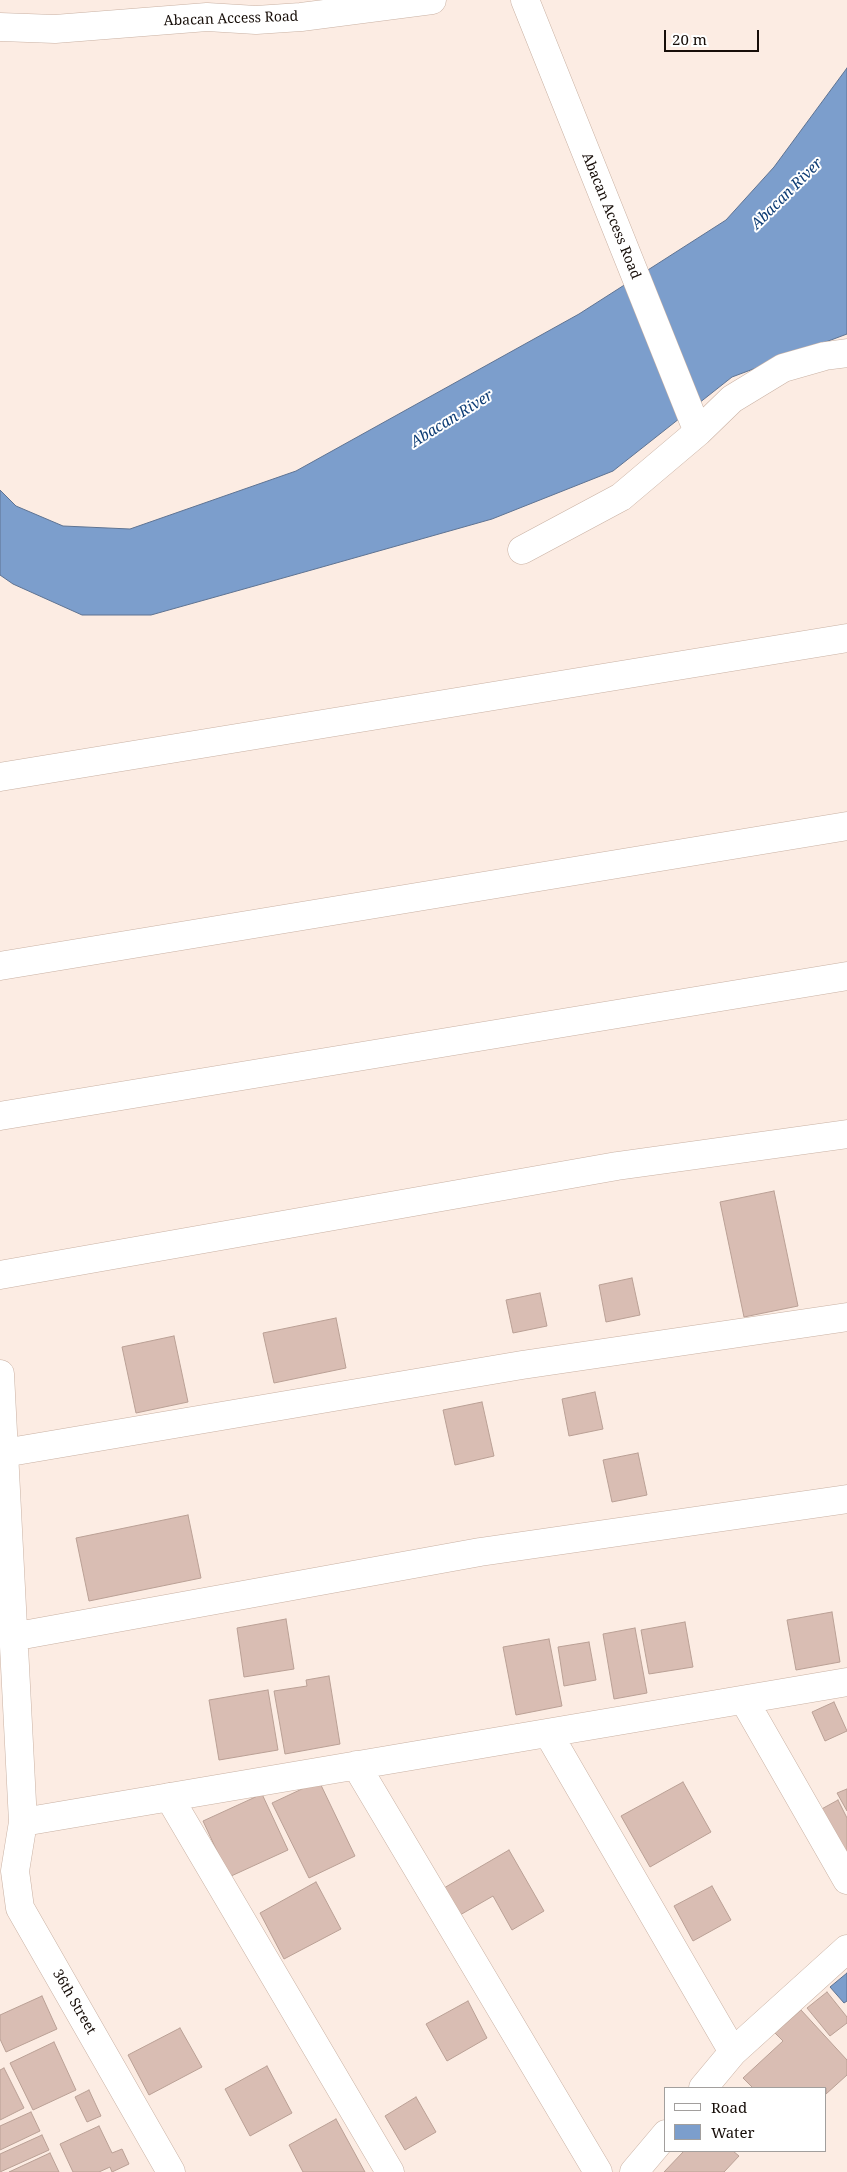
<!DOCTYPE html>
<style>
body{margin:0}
#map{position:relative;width:847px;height:2172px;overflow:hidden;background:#fcece3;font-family:"Noto Serif",serif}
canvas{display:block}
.legend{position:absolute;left:664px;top:2087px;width:162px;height:65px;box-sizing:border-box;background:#fff;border:1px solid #a29f9d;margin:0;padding:6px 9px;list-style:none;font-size:15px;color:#170e09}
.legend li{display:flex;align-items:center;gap:10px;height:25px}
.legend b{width:25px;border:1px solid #a29f9d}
.scale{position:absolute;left:664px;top:30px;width:95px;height:22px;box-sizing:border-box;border:2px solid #170e09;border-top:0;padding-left:6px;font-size:15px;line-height:18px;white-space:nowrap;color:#170e09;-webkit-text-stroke:4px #fff;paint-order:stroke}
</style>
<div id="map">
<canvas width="847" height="2172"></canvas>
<ul class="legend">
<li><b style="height:6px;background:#fff"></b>Road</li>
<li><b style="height:14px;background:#7c9ecc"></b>Water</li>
</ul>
<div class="scale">20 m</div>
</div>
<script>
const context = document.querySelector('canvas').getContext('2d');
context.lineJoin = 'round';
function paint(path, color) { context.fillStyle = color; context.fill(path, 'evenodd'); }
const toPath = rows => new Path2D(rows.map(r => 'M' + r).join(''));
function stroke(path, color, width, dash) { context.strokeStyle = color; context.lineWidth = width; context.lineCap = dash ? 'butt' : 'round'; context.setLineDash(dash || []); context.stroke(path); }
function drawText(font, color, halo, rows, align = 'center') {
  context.font = font + ' "Noto Serif",serif'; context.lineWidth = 4; context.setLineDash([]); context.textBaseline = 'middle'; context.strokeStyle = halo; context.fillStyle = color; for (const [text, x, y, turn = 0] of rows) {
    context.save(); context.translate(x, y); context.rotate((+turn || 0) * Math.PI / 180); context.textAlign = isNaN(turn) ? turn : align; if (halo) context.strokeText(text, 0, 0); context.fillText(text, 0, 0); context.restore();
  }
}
const water = toPath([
 [847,68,847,334,732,377,613,471,492,519,308,571,151,615,82,615,13,584,0,575,0,490,16,506,63,526,130,529,296,471,579,314,726,220,774,167,847,68],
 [847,1973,847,2001,844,2003,830,1987,847,1973]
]);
paint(water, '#7c9ecc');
stroke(water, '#5e7392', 1);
const building = toPath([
 [774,1191,798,1306,744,1317,720,1202,774,1191],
 [632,1278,640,1315,606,1322,599,1285,632,1278],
 [540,1293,547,1326,513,1333,506,1300,540,1293],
 [336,1318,346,1368,274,1383,263,1333,336,1318],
 [174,1336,188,1402,136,1413,122,1347,174,1336],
 [595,1392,603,1429,569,1436,562,1399,595,1392],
 [482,1402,494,1456,455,1465,443,1410,482,1402],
 [638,1453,647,1495,612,1502,603,1460,638,1453],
 [188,1515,201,1578,89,1601,76,1538,188,1515],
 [832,1612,840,1662,796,1670,787,1620,832,1612],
 [286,1619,294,1669,244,1677,237,1628,286,1619],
 [685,1622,693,1667,649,1674,641,1630,685,1622],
 [635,1628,647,1693,614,1699,603,1634,635,1628],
 [549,1639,562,1706,516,1715,503,1647,549,1639],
 [589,1642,596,1680,564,1686,558,1647,589,1642],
 [329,1676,340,1744,285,1754,274,1691,307,1686,306,1680,329,1676],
 [268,1690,278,1750,219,1760,209,1700,268,1690],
 [834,1702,847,1731,825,1741,812,1712,834,1702],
 [319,1781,355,1856,309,1878,272,1803,319,1781],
 [683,1782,711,1832,650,1867,621,1816,683,1782],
 [847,1789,847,1811,837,1793,847,1789],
 [262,1794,288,1850,229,1877,203,1821,262,1794],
 [838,1800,847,1818,847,1856,818,1811,838,1800],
 [509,1850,544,1911,512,1930,493,1896,460,1915,444,1888,509,1850],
 [316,1882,341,1929,284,1959,260,1913,316,1882],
 [712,1886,731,1920,693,1941,674,1906,712,1886],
 [827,1992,847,2017,847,2023,830,2036,807,2008,827,1992],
 [42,1996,57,2029,6,2052,0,2039,0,2015,42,1996],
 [468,2001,487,2038,447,2061,426,2024,468,2001],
 [801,2010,847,2060,847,2075,826,2094,826,2088,753,2088,743,2078,783,2041,775,2033,801,2010],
 [180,2028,202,2067,149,2095,128,2055,180,2028],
 [54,2042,76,2090,33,2110,10,2063,54,2042],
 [267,2066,292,2113,250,2136,225,2089,267,2066],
 [4,2068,24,2108,0,2120,0,2070,4,2068],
 [89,2090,101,2116,87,2122,75,2097,89,2090],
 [416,2097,436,2132,405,2150,385,2116,416,2097],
 [31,2112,40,2131,0,2150,0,2126,31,2112],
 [336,2119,365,2172,303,2172,289,2145,336,2119],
 [99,2126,112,2153,122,2149,129,2164,112,2172,110,2167,99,2172,73,2172,60,2144,99,2126],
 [42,2135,49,2150,0,2172,0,2154,42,2135],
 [684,2151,733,2151,739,2156,724,2172,664,2172,684,2151],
 [50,2153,59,2172,9,2172,50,2153]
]);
paint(building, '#d9bdb3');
stroke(building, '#baa095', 1);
const minor = toPath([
 [525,0,698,432],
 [0,27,55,29,207,17,256,20,301,17,432,0],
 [522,550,621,497,698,432,732,399,783,368,825,356,847,353],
 [0,777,847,638],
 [0,966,847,826],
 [0,1116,847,976],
 [0,1275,617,1166,847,1134],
 [0,1374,23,1822,15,1871,20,1908,171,2172],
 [4,1453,522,1365,847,1317],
 [12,1637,480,1552,847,1499],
 [744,1700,847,1880],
 [548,1733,733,2052],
 [356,1765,598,2172],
 [169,1797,390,2172],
 [23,1822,847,1682],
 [703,2088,733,2052,847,1949],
 [634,2172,666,2134]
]);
stroke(minor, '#c9b1a3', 29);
stroke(minor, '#fff', 28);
drawText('14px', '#170e09', '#fff', [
 ["Abacan Access Road",231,19,-2],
 ["Abacan Access Road",611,216,68],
 ["36th Street",74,2002,60]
]);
drawText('italic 15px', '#0e3d75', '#fff', [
 ["Abacan River",787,194,-45],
 ["Abacan River",452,419,-32]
]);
</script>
